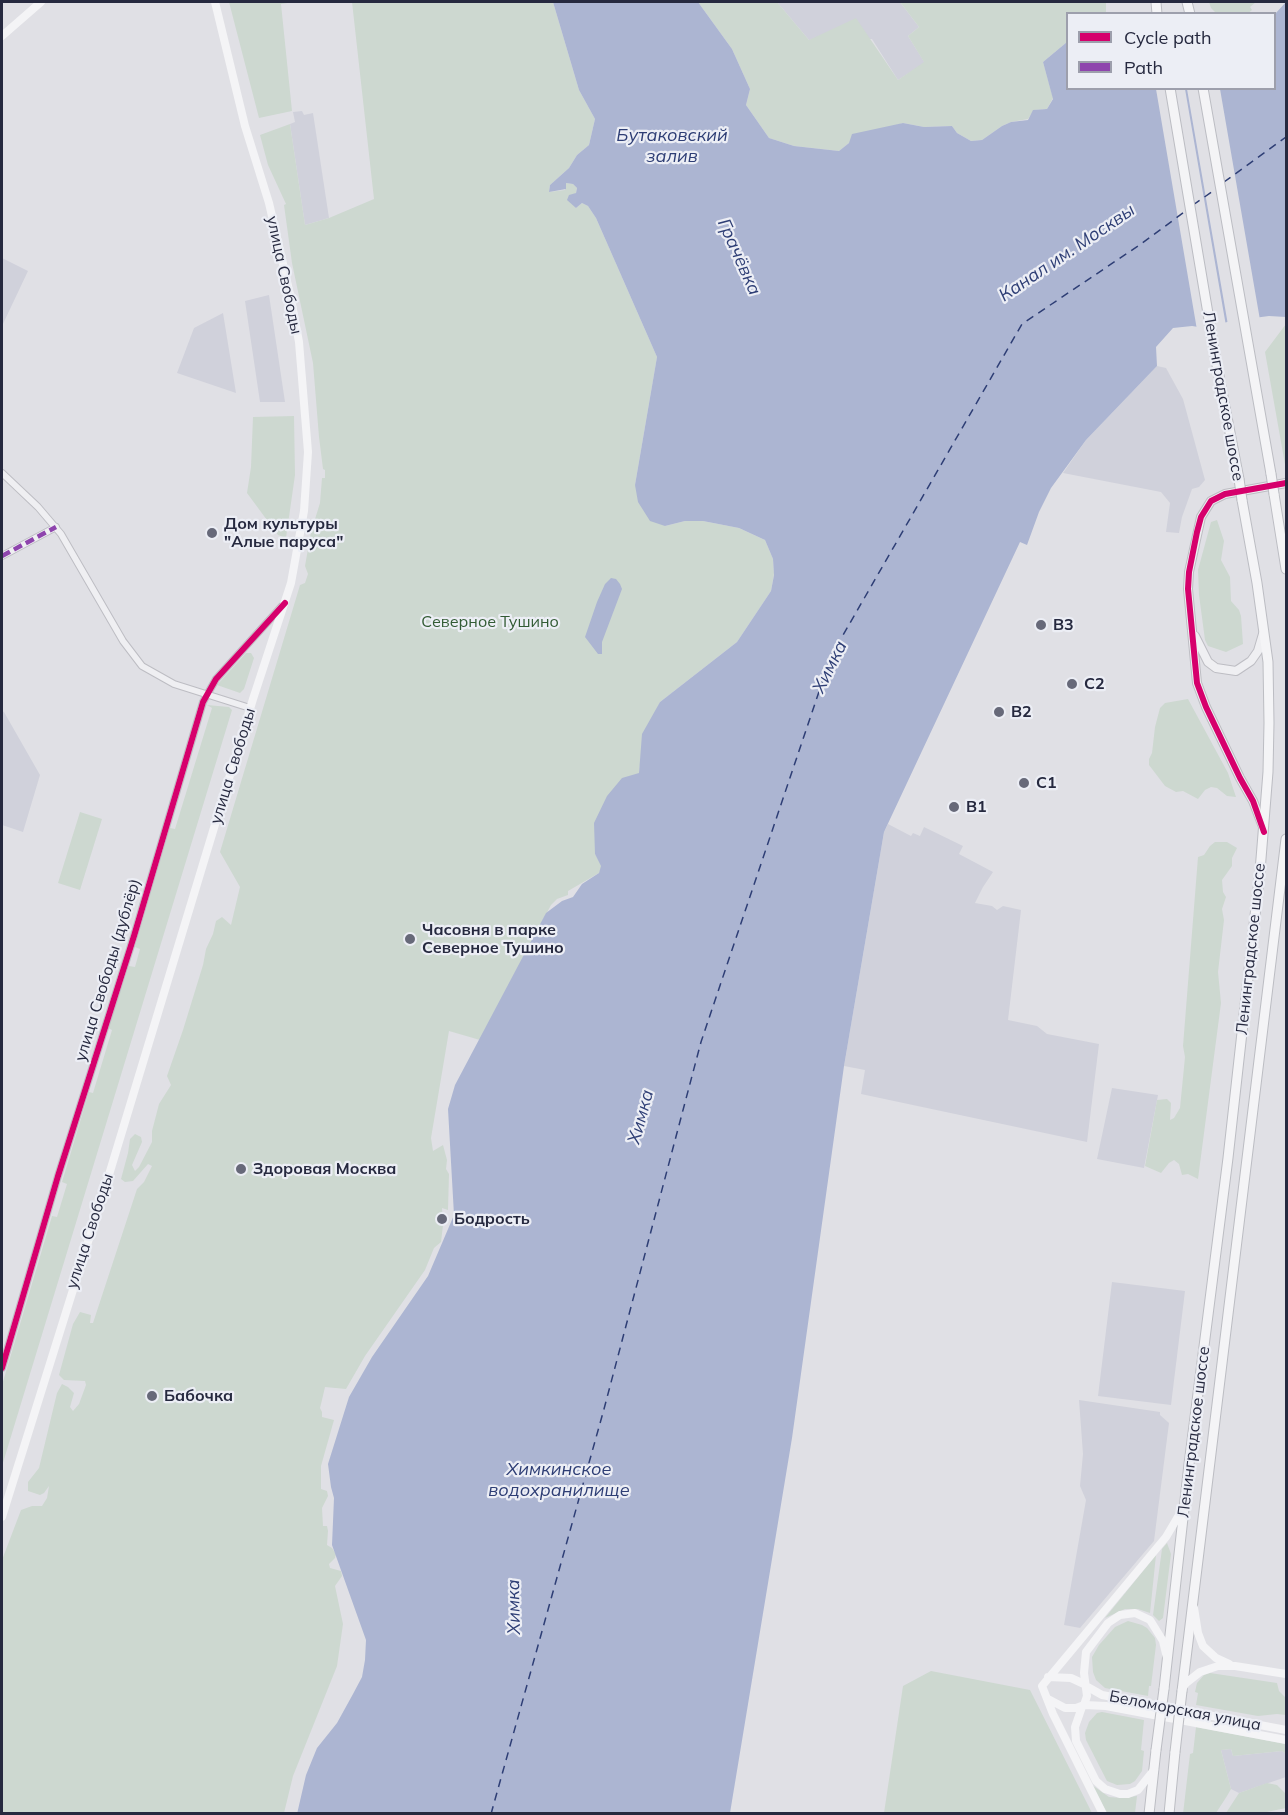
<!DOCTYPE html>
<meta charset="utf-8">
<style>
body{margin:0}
#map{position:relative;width:1288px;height:1815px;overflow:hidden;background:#e0e0e5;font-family:Mulish,sans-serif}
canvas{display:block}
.frame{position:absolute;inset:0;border:3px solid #26293f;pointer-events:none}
.legend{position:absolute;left:1066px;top:12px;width:210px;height:78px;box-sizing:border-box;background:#eceef5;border:2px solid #9d9fac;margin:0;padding:8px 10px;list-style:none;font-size:18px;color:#26293f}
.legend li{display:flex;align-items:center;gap:12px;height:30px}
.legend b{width:30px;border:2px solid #9d9fac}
</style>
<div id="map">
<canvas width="1288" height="1815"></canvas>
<div class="frame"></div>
<ul class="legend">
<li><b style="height:8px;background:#d6006c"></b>Cycle path</li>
<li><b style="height:8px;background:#8e44ad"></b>Path</li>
</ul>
</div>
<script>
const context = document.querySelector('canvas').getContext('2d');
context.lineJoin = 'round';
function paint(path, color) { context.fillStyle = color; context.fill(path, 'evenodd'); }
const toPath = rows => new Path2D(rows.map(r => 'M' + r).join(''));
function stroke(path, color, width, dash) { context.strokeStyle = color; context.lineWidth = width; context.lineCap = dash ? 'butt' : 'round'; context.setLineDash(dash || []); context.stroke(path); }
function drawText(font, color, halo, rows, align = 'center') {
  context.font = font + ' Mulish,sans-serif'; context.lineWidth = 4.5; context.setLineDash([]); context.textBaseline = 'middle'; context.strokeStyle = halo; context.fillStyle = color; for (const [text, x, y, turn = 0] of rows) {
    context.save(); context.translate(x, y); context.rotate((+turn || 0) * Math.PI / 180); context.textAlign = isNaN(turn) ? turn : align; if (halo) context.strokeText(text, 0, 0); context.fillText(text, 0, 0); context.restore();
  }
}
paint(toPath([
 [777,2,900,2,919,27,908,36,925,63,898,80,872,39,809,40],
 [302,111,304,115,313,113,329,218,305,225,290,124,295,122,293,112],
 [2,258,28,271,2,326],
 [269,295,285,402,260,402,245,301],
 [223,313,236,393,177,373,194,328],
 [1157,366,1166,368,1183,399,1205,480,1199,487,1192,489,1182,517,1179,533,1166,532,1170,503,1161,492,1063,473,1086,440],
 [2,711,4,712,40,775,23,832,2,825],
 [888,824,911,836,913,833,920,836,924,827,963,846,959,854,993,872,983,887,975,903,992,906,997,910,1003,906,1021,910,1008,1020,1037,1026,1047,1034,1099,1044,1087,1142,861,1094,865,1070,844,1066,884,832],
 [1112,1088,1158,1095,1144,1168,1097,1159],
 [1112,1282,1185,1291,1171,1405,1098,1396],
 [1079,1400,1160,1412,1160,1415,1169,1423,1154,1541,1080,1628,1064,1625,1086,1500,1080,1486,1083,1454],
 [1231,1749,1233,1756,1282,1751,1286,1754,1286,1777,1239,1793,1231,1789,1221,1750]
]), '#d0d1db');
paint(toPath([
 [229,2,294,2,281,4,292,111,259,118],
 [352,2,553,2,579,90,595,119,589,145,577,155,569,168,550,185,549,192,565,190,566,183,573,184,577,188,576,193,573,195,576,208,582,203,588,206,596,218,657,357,635,485,665,526,685,521,703,521,739,528,765,540,773,559,774,574,771,591,737,642,660,702,641,757,639,773,595,854,602,866,599,873,568,891,568,895,557,899,551,905,480,1040,449,1031,431,1138,433,1151,443,1145,447,1160,446,1169,449,1174,448,1210,442,1208,443,1225,441,1242,434,1248,425,1270,365,1356,346,1389,325,1387,322,1400,320,1408,322,1412,322,1417,334,1420,321,1466,321,1489,327,1491,328,1496,322,1508,323,1526,327,1526,328,1531,327,1545,332,1548,336,1554,335,1558,329,1564,330,1568,341,1571,342,1576,335,1586,343,1624,337,1666,293,1776,284,1813,2,1813,2,1560,21,1510,32,1506,42,1506,47,1498,49,1486,44,1493,40,1495,28,1491,28,1482,39,1468,57,1393,62,1384,68,1387,74,1393,70,1407,73,1411,79,1404,86,1385,85,1381,64,1380,59,1375,73,1324,80,1312,91,1315,90,1323,93,1323,137,1189,144,1182,152,1166,148,1164,133,1181,125,1182,121,1179,128,1153,130,1139,135,1134,141,1137,142,1142,132,1165,135,1171,139,1167,152,1142,152,1131,159,1104,171,1085,167,1076,183,1030,203,965,206,949,213,934,216,921,222,917,231,925,240,887,220,852,300,585,305,583,308,574,305,566,311,532,320,503,322,478,325,478,325,470,323,469,319,437,313,363,292,263,284,205,286,204,268,165,260,135,290,124,305,225,329,218,374,199],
 [698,2,777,2,809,40,856,18,898,80,924,62,908,36,919,27,900,2,1106,2,1106,13,1068,14,1067,42,1043,62,1053,98,1047,109,1034,110,1028,119,1011,122,1002,126,982,140,971,141,957,133,952,126,924,127,903,123,887,128,849,143,839,151,794,146,769,138,746,105,750,89,732,49],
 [1209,2,1256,2,1250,7,1252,10,1247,14,1216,13,1211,8],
 [1286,324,1286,470,1265,352],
 [294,416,295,475,286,538,278,535,247,493,251,467,253,417],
 [1217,520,1224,541,1221,560,1230,577,1231,601,1239,610,1241,616,1243,644,1226,652,1208,646,1205,640,1199,595,1198,570,1211,522],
 [246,653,251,653,254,658,244,689,240,693,217,685],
 [1188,699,1228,773,1236,797,1227,796,1217,788,1211,787,1205,790,1198,799,1183,791,1176,792,1165,786,1149,765,1149,759,1152,753,1155,727,1160,708,1165,703],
 [207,705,229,707,232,710,2,1466,2,1385,52,1216,57,1217,67,1184,62,1182,89,1092,93,1093,112,1030,108,1028,129,966,135,967,140,949,135,947,170,828,175,829,212,708],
 [80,812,102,819,80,890,58,883],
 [1215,842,1227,842,1237,848,1232,858,1232,866,1222,880,1223,892,1226,897,1222,909,1224,920,1218,972,1221,1003,1198,1179,1188,1174,1182,1175,1179,1164,1174,1160,1169,1163,1161,1173,1145,1166,1157,1100,1167,1099,1171,1103,1170,1120,1174,1118,1180,1108,1185,1057,1183,1046,1198,857,1204,855,1210,846],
 [1167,1543,1171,1554,1163,1618,1159,1621,1153,1615,1162,1549],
 [1156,1555,1150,1613,1138,1609,1125,1609,1105,1618],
 [1128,1621,1142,1625,1147,1628,1155,1638,1156,1645,1151,1686,1149,1686,1148,1696,1105,1688,1096,1680,1093,1672,1092,1657,1099,1645,1115,1627],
 [931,1671,1030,1690,1092,1813,884,1813,903,1686],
 [1210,1673,1277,1683,1279,1691,1286,1698,1286,1715,1277,1714,1258,1716,1196,1705,1198,1693,1195,1692,1197,1683,1204,1675],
 [1102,1712,1144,1720,1141,1750,1144,1751,1142,1771,1135,1781,1130,1784,1117,1785,1107,1781,1086,1740,1085,1733,1089,1722,1097,1713],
 [1196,1727,1286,1744,1286,1754,1282,1751,1233,1756,1231,1749,1221,1750,1231,1789,1227,1796,1216,1813,1183,1814,1190,1754,1193,1753],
 [1267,1783,1277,1785,1286,1794,1286,1808,1262,1813,1226,1813,1239,1793],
 [1092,1785,1109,1797,1121,1798,1137,1796,1135,1813,1107,1813]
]), '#cdd8d0');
paint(toPath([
 [553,2,698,2,732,49,750,89,746,105,769,138,794,146,839,151,849,143,852,134,903,123,924,127,952,126,957,133,971,141,982,140,1002,126,1011,122,1028,120,1033,110,1047,109,1053,99,1043,62,1067,42,1068,88,1274,88,1275,14,1286,2,1286,317,1269,316,1231,321,1205,328,1192,326,1173,328,1156,347,1157,366,1086,440,1051,488,1039,512,1027,545,1020,542,884,832,844,1066,792,1438,730,1813,297,1814,306,1775,317,1748,337,1723,353,1694,362,1677,365,1660,366,1640,332,1545,334,1498,331,1487,328,1464,349,1397,372,1357,428,1276,454,1215,448,1109,455,1085,546,913,562,901,573,897,582,884,599,873,601,866,595,854,594,823,607,796,622,778,639,773,642,734,660,702,737,642,771,591,774,575,773,559,765,540,739,528,703,521,685,521,665,526,650,521,638,502,635,485,657,357,596,218,588,206,582,203,576,208,567,200,569,195,576,193,577,188,573,184,566,183,566,189,549,192,550,185,569,168,577,155,589,145,595,119,579,90],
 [611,578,616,579,620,584,622,589,602,642,602,654,598,654,585,637,597,602,605,584]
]), '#acb5d2');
paint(toPath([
 [1156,89,1185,89,1226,326,1205,331,1197,330],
 [1187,89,1220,89,1260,320,1228,325]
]), '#e0e0e5');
stroke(toPath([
 [1224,182,1286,137],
 [1193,205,1216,189],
 [491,1814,604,1409,701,1042,831,656,1022,324,1141,244,1187,210]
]), '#2e3e75', 1.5, [8, 6]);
const minor = toPath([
 [2,473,38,507,61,534,123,641,142,666,174,684,250,708],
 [2,556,56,527],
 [2,1368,58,1176,134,936,203,702,216,679,282,606]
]);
const tertiary = toPath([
 [1195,636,1208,662,1216,668,1236,671,1251,661,1258,651,1263,634],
 [1263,827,1253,801,1240,778,1206,707,1197,683,1188,589,1189,572,1201,517,1211,501,1225,494,1286,483]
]);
const primary = toPath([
 [1156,2,1157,14],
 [1187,2,1190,14],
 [1170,88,1215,355,1239,479],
 [1203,88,1271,474],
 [1274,494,1286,569],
 [1164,1689,1189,1464,1228,1158,1260,871,1268,772,1269,723,1268,662,1257,583,1242,500],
 [1182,1691,1286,839],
 [1149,1814,1156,1750],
 [1169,1814,1175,1752]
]);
stroke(minor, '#bdbdc3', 8);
stroke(tertiary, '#bdbdc3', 10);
stroke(primary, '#bcbdc3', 11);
stroke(minor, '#efeff2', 6);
stroke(tertiary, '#efeff2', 8);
stroke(toPath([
 [2,36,41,2],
 [2,1517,108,1178,253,699,291,583,304,511,308,452,299,342,291,299,269,203,245,126,215,2],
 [1194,1608,1198,1633,1203,1646,1216,1658,1229,1664],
 [1048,1677,1071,1678,1084,1684],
 [1086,1686,1102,1695,1286,1730],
 [1182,1689,1186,1683,1200,1672,1218,1666,1235,1666,1286,1674],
 [1048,1699,1065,1708,1076,1708,1084,1705,1087,1696,1084,1673,1086,1652,1108,1623,1120,1615,1135,1613,1150,1620,1163,1641,1167,1658],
 [1084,1705,1106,1706,1286,1740],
 [1082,1707,1075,1727,1076,1741,1096,1781,1105,1789,1120,1794,1128,1794,1138,1790,1154,1770],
 [1103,1814,1053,1714,1042,1686,1166,1537,1182,1510]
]), '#f4f4f6', 8);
stroke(primary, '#f4f4f6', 9);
const primaryBridge = toPath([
 [1271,474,1274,494],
 [1239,479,1242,500],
 [1156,1750,1164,1689],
 [1175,1752,1182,1691]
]);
stroke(primaryBridge, '#bcbdc3', 11, []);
stroke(primaryBridge, '#f4f4f6', 9);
stroke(toPath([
 [2,556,56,527]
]), '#8e44ad', 4.5, [9, 4.5]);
stroke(toPath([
 [1264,832,1253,801,1240,778,1206,707,1197,683,1188,589,1189,572,1197,532,1201,517,1211,501,1225,494,1286,483],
 [2,1368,58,1176,134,936,203,702,216,679,285,603]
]), '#d6006c', 6);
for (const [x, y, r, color] of [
 [212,533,6,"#676979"],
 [1041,625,6,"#676979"],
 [1072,684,6,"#676979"],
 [999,712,6,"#676979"],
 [1024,783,6,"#676979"],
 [954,807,6,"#676979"],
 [410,939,6,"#676979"],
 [241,1169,6,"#676979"],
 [442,1219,6,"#676979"],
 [152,1396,6,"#676979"]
]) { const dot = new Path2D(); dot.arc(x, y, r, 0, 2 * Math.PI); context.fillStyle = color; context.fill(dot); stroke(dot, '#eceef5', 2); }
drawText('16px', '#26293f', '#eceef5', [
 ["улица Свободы",284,275,78],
 ["Ленинградское шоссе",1223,396,80],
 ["улица Свободы",233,766,-73],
 ["Ленинградское шоссе",1251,949,-84],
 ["улица Свободы (дублёр)",108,970,-73],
 ["улица Свободы",90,1231,-72],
 ["Ленинградское шоссе",1194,1432,-83],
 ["Беломорская улица",1185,1711,11]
]);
drawText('bold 16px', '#26293f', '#eceef5', [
 ["Дом культуры",224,524],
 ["\"Алые паруса\"",224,542],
 ["B3",1053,625],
 ["C2",1084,684],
 ["B2",1011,712],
 ["C1",1036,783],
 ["B1",966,807],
 ["Часовня в парке",422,930],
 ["Северное Тушино",422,948],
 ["Здоровая Москва",253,1169],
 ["Бодрость",454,1219],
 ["Бабочка",164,1396]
], 'left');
drawText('16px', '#325b34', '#eceef5', [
 ["Северное Тушино",490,622]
]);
drawText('italic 18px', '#2e3e75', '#eceef5', [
 ["Бутаковский",672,136],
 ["залив",672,157],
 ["Канал им. Москвы",1067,253,-34],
 ["Грачёвка",739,257,66],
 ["Химка",830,667,-64],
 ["Химка",641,1117,-75],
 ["Химкинское",559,1470],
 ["водохранилище",559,1491],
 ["Химка",514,1607,-91]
]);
</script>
